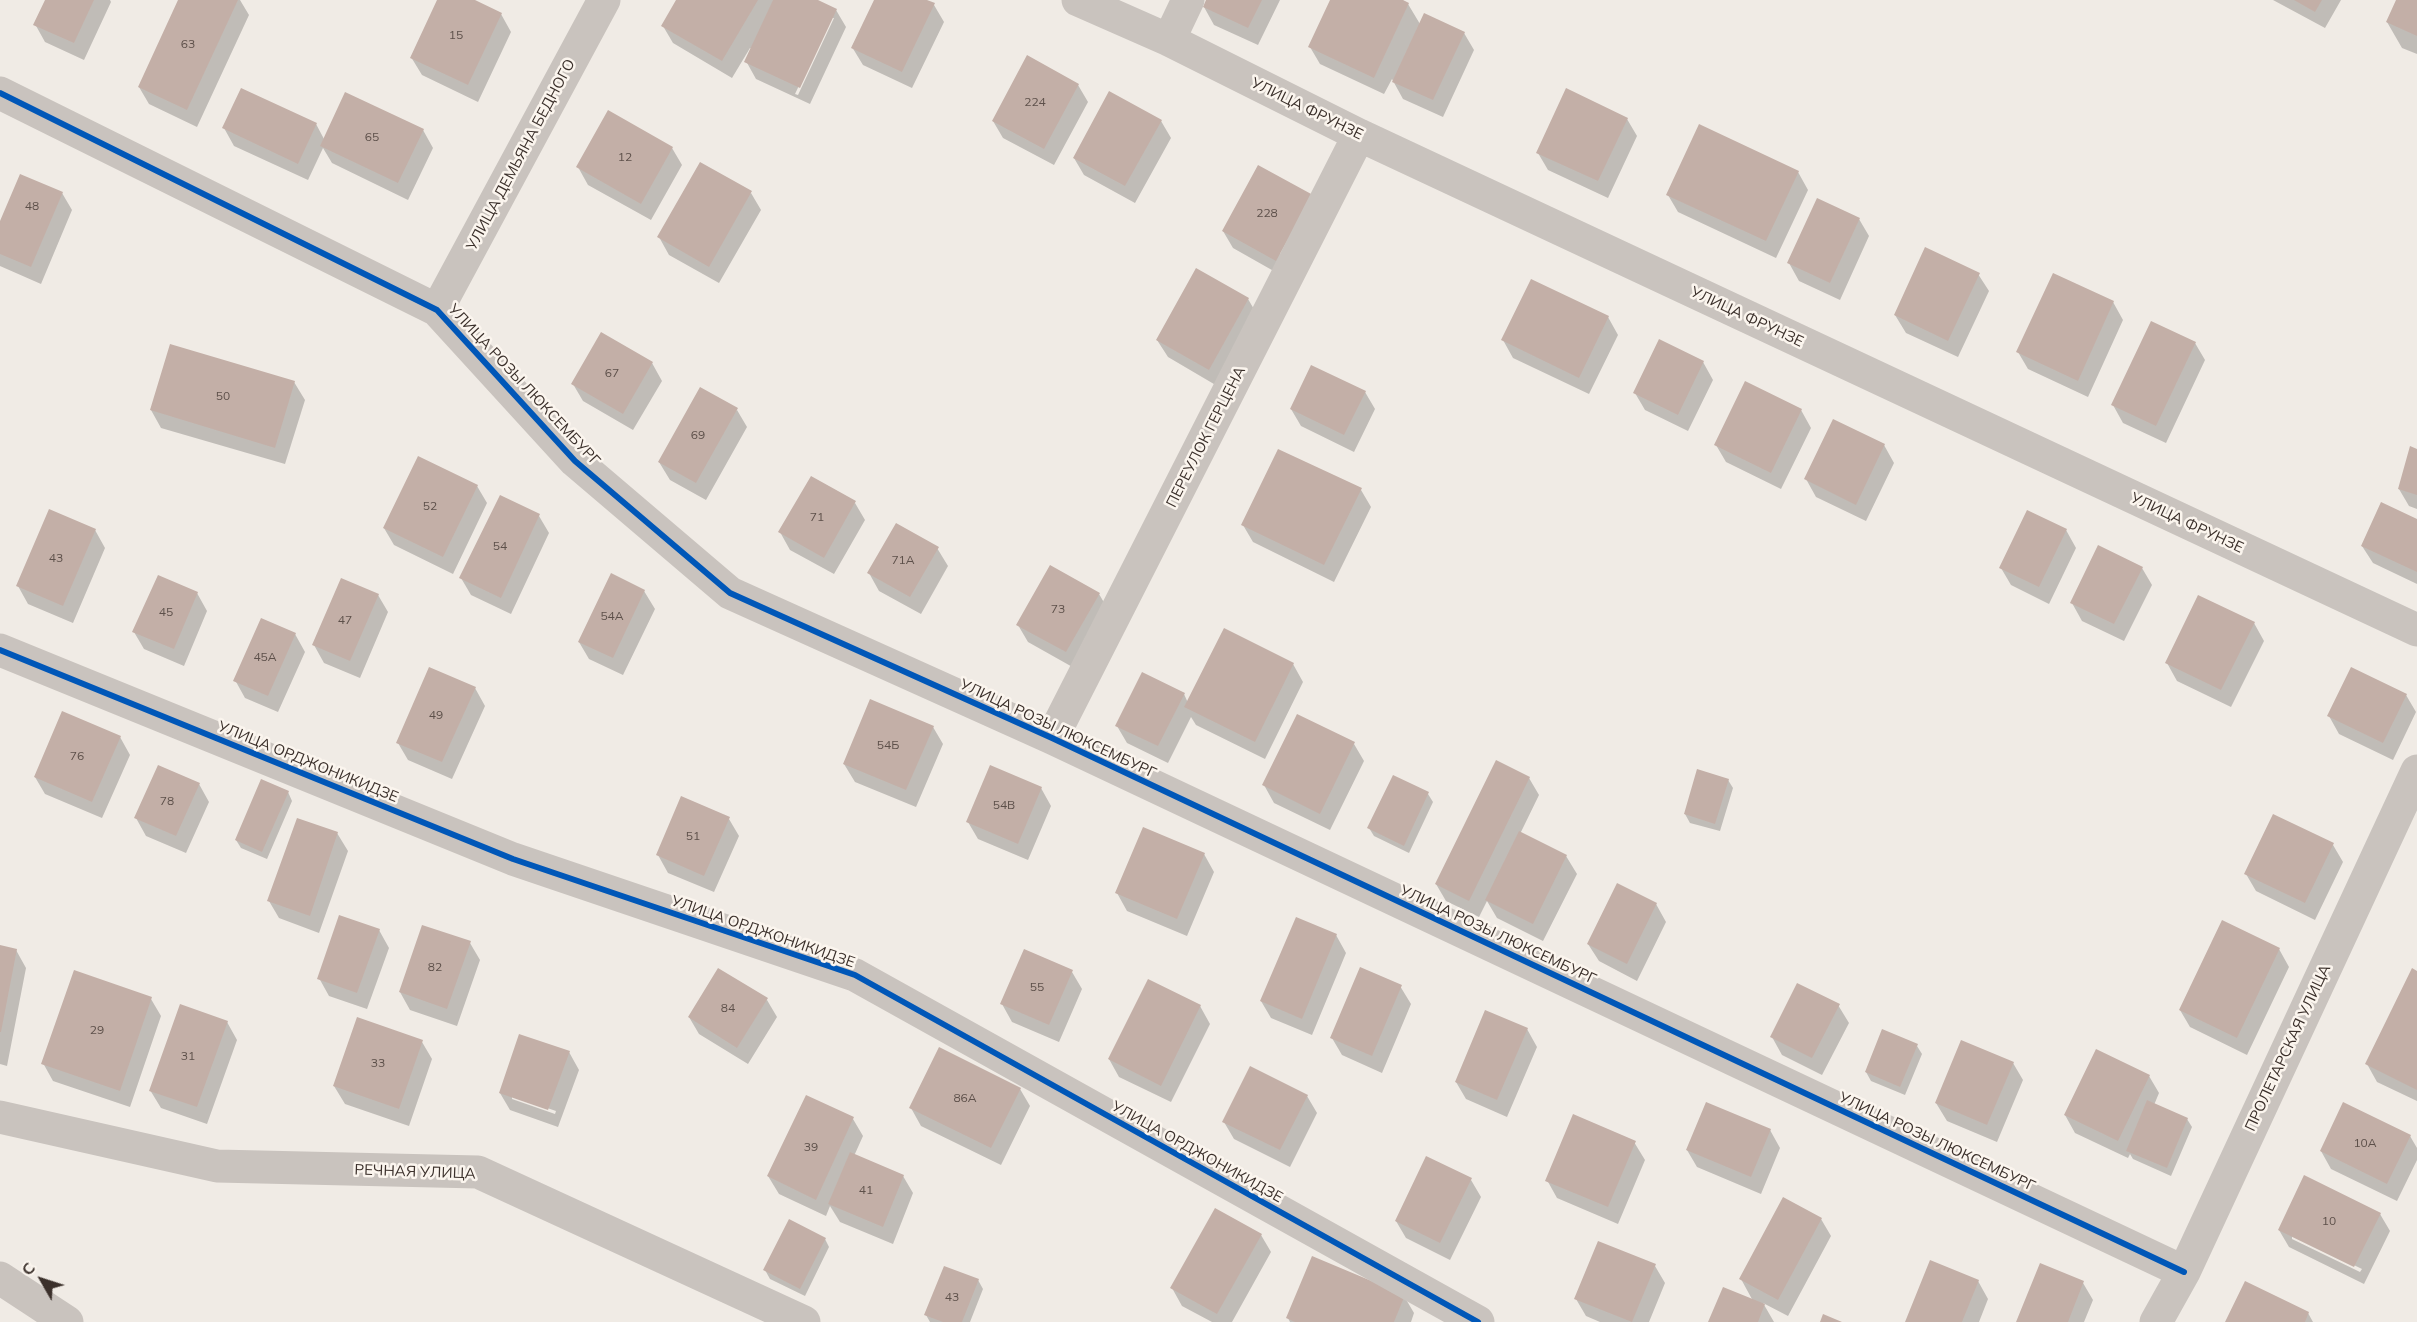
<!DOCTYPE html>
<meta charset="utf-8">
<style>
body{margin:0}
#map{position:relative;width:2417px;height:1322px;overflow:hidden;background:#f0ebe5;font-family:Mulish,sans-serif}
canvas{display:block}
.north{position:absolute;left:12px;top:1250px;width:60px;height:60px;-webkit-text-stroke:4px #fbf5ee;paint-order:stroke;rotate:309deg;font-size:16px;font-weight:700;line-height:24px;text-align:center;color:#3b302b}
.north::after{content:'';display:block;margin:auto;width:21px;height:27px;background:#3b302b;clip-path:polygon(50% 0,100% 100%,50% 72%,0 100%)}
</style>
<div id="map">
<canvas width="2417" height="1322"></canvas>
<div class="north">С</div>
</div>
<script>
const context = document.querySelector('canvas').getContext('2d');
context.lineJoin = 'round';
function paint(path, color) { context.fillStyle = color; context.fill(path, 'evenodd'); }
const toPath = rows => new Path2D(rows.map(r => 'M' + r).join(''));
function stroke(path, color, width, dash) { context.strokeStyle = color; context.lineWidth = width; context.lineCap = dash ? 'butt' : 'round'; context.setLineDash(dash || []); context.stroke(path); }
function drawText(font, color, halo, rows, align = 'center') {
  context.font = font + ' Mulish,sans-serif'; context.lineWidth = 5; context.setLineDash([]); context.textBaseline = 'middle'; context.strokeStyle = halo; context.fillStyle = color; for (const [text, x, y, turn = 0] of rows) {
    context.save(); context.translate(x, y); context.rotate((+turn || 0) * Math.PI / 180); context.textAlign = isNaN(turn) ? turn : align; if (halo) context.strokeText(text, 0, 0); context.fillText(text, 0, 0); context.restore();
  }
}
paint(toPath([
 [46,0,110,0,111,2,84,60,45,42,35,24],
 [180,0,240,0,249,15,197,127,149,104,139,87],
 [438,0,471,0,501,14,511,32,478,102,422,75,411,57],
 [678,0,815,0,836,10,846,27,810,104,756,79,746,61,752,49,750,48,732,78,673,43,663,26],
 [831,18,834,18,798,95,795,94],
 [875,0,924,0,934,5,944,22,912,88,863,65,852,47],
 [1208,0,1280,0,1258,45,1214,25,1204,7],
 [1331,0,1399,0,1408,4,1420,24,1464,33,1474,50,1443,117,1403,99,1392,79,1384,94,1320,64,1310,47],
 [2273,0,2341,0,2325,28],
 [2397,0,2417,0,2417,54,2402,48,2387,22],
 [1078,85,1088,102,1054,165,1003,138,993,121],
 [1627,119,1637,136,1608,198,1548,170,1538,153],
 [1161,121,1171,138,1135,203,1084,175,1074,158],
 [316,124,324,139,423,130,433,148,408,200,332,163,323,148,308,180,234,146,224,128],
 [672,148,682,165,651,220,588,185,578,167],
 [1259,167,1286,278,1233,248,1223,231],
 [1798,172,1808,190,1776,258,1678,212,1668,195],
 [62,193,72,210,41,284,0,266,0,225],
 [751,193,761,210,719,283,669,255,659,237],
 [1859,219,1869,236,1840,300,1799,281,1789,263],
 [1978,274,1989,291,1958,357,1906,333,1895,315],
 [1248,299,1258,316,1219,387,1168,357,1157,340],
 [2113,302,2123,320,2088,397,2028,369,2018,352],
 [1608,317,1618,335,1589,394,1513,358,1503,340],
 [2195,343,2205,360,2166,443,2123,423,2113,405],
 [1703,362,1713,380,1688,431,1645,410,1635,393],
 [652,363,662,381,633,430,583,401,573,384],
 [294,382,305,400,285,464,161,428,151,410],
 [1365,392,1375,409,1354,452,1301,426,1291,409],
 [737,410,747,427,706,500,670,480,659,462],
 [1801,410,1811,428,1781,489,1726,462,1716,445],
 [1884,445,1894,463,1866,521,1816,497,1806,479],
 [2417,450,2417,509,2409,506,2399,489],
 [477,486,487,503,453,574,394,545,384,528],
 [1361,490,1371,507,1334,582,1253,542,1243,525],
 [500,497,539,516,549,533,511,614,471,595,461,578],
 [855,503,865,520,834,574,790,550,780,532],
 [50,511,95,530,105,548,73,623,28,604,18,586],
 [2417,520,2417,584,2373,563,2362,546],
 [2066,530,2076,548,2049,604,2011,585,2001,568],
 [937,548,948,566,921,614,879,591,869,573],
 [2142,568,2152,585,2124,641,2082,621,2072,603],
 [644,591,655,609,623,675,589,659,579,642],
 [197,593,207,611,184,666,144,649,134,632],
 [1099,594,1109,611,1076,669,1028,642,1018,625],
 [378,595,388,612,360,678,324,663,314,645],
 [2254,623,2264,641,2231,707,2177,681,2167,663],
 [295,634,305,652,278,712,245,698,235,680],
 [1293,664,1303,682,1265,759,1196,725,1191,717,1168,763,1127,743,1117,726,1184,694,1188,703],
 [475,688,485,706,452,779,408,760,398,743],
 [2406,695,2416,712,2393,760,2339,734,2329,716],
 [933,727,943,744,916,807,855,782,844,764],
 [120,737,130,755,102,818,45,794,35,777],
 [1354,744,1364,761,1330,830,1274,803,1264,785],
 [1394,777,1428,794,1433,802,1409,853,1374,836,1369,828],
 [1529,778,1539,795,1520,834,1566,856,1577,874,1543,941,1497,918,1487,901,1479,917,1446,901,1436,884],
 [1728,780,1733,788,1720,831,1690,823,1685,814],
 [199,784,209,802,186,853,146,836,136,818],
 [1041,788,1051,806,1028,860,978,839,968,822],
 [288,792,292,801,267,859,241,848,236,840],
 [729,819,739,836,714,892,668,873,658,855],
 [337,833,348,851,319,933,279,918,269,901],
 [2333,845,2343,862,2315,920,2256,891,2246,874],
 [1204,854,1214,872,1187,936,1127,911,1117,893],
 [1656,904,1666,922,1637,981,1599,961,1588,944],
 [379,930,389,948,367,1009,329,996,319,978],
 [1336,935,1346,953,1312,1035,1271,1018,1261,1001],
 [470,943,480,960,457,1026,410,1010,400,992],
 [0,947,16,950,26,968,7,1066,0,1064],
 [2279,949,2289,967,2247,1055,2190,1027,2180,1010],
 [1072,972,1082,989,1059,1042,1012,1022,1002,1004],
 [2417,972,2417,1101,2377,1082,2367,1064],
 [1400,986,1411,1004,1382,1073,1342,1055,1332,1038],
 [151,999,161,1016,130,1107,53,1081,43,1063],
 [767,1000,777,1017,748,1064,699,1034,689,1017],
 [1838,1005,1849,1023,1822,1075,1782,1055,1772,1037],
 [1200,1006,1210,1024,1171,1102,1119,1077,1109,1059],
 [227,1022,237,1040,207,1124,161,1108,150,1090],
 [1527,1029,1537,1047,1507,1117,1466,1099,1456,1082],
 [422,1042,432,1059,409,1126,345,1104,334,1086],
 [1917,1046,1922,1054,1905,1095,1871,1081,1866,1072],
 [569,1052,579,1070,558,1127,510,1110,500,1093],
 [512,1096,556,1111,555,1114,512,1099],
 [2013,1063,2023,1080,1997,1142,1947,1121,1936,1103],
 [2149,1076,2159,1093,2154,1105,2187,1119,2192,1127,2171,1176,2133,1159,2130,1154,2128,1158,2075,1133,2065,1115],
 [1020,1089,1030,1106,1001,1165,921,1126,911,1108],
 [1307,1096,1317,1113,1290,1167,1234,1139,1224,1122],
 [807,1097,853,1119,863,1136,854,1156,903,1176,913,1193,893,1244,840,1222,830,1206,826,1216,779,1194,768,1176],
 [1770,1130,1780,1148,1761,1194,1697,1167,1687,1150],
 [2410,1136,2417,1148,2417,1160,2397,1201,2331,1169,2321,1151],
 [1634,1142,1645,1160,1618,1224,1557,1198,1547,1180],
 [1471,1180,1481,1197,1450,1260,1406,1238,1396,1221],
 [2380,1214,2390,1231,2364,1284,2289,1247,2279,1230],
 [2292,1235,2362,1269,2360,1272,2292,1239],
 [1821,1219,1831,1236,1788,1316,1763,1303,1774,1322,1710,1322,1753,1301,1741,1279],
 [1261,1235,1271,1252,1232,1322,1212,1322,1182,1306,1172,1288],
 [825,1239,829,1247,805,1296,770,1279,765,1270],
 [1655,1266,1665,1283,1649,1322,1600,1322,1586,1316,1576,1299],
 [978,1280,983,1289,970,1322,930,1322,926,1315],
 [1978,1281,1988,1299,1979,1322,1906,1322],
 [2083,1283,2093,1300,2084,1322,2017,1322],
 [1404,1296,1414,1313,1411,1322,1290,1322,1288,1318],
 [2308,1313,2313,1322,2227,1322]
]), '#0003');
paint(toPath([
 [45,0,94,0,74,43,33,25],
 [178,0,238,0,187,110,138,87],
 [437,0,475,0,502,13,468,85,410,58],
 [676,0,758,0,722,61,661,26],
 [773,0,818,0,837,9,800,88,744,62],
 [874,0,927,0,935,3,902,72,851,48],
 [1206,0,1262,0,1248,28,1203,7],
 [1330,0,1403,0,1409,3,1374,78,1308,47],
 [2294,0,2322,0,2315,12],
 [2396,0,2417,0,2417,36,2386,22],
 [1424,13,1465,32,1433,100,1392,82],
 [1027,55,1079,84,1044,149,992,121],
 [241,88,317,123,298,164,222,128],
 [1566,88,1628,118,1598,181,1536,153],
 [1109,91,1162,120,1125,186,1073,158],
 [345,92,424,129,398,183,320,146],
 [608,110,673,147,641,204,576,167],
 [1699,124,1799,171,1766,241,1666,195],
 [700,162,752,191,709,267,657,237],
 [1258,165,1313,195,1276,261,1222,231],
 [20,174,63,192,31,267,0,254,0,221],
 [1817,198,1860,218,1830,283,1787,263],
 [1925,247,1980,273,1948,341,1894,315],
 [1196,268,1249,298,1209,370,1156,340],
 [2053,273,2114,301,2078,381,2016,352],
 [1531,279,1609,316,1579,378,1501,340],
 [2151,321,2196,342,2156,426,2111,405],
 [601,332,653,362,623,414,571,384],
 [1659,339,1704,361,1678,415,1633,393],
 [170,344,295,381,275,448,150,410],
 [1311,365,1366,391,1344,435,1290,409],
 [1745,381,1802,409,1771,473,1714,445],
 [700,387,738,408,696,483,658,462],
 [1833,419,1885,444,1856,505,1804,479],
 [2410,446,2417,449,2417,495,2398,489],
 [1278,449,1362,488,1324,565,1241,525],
 [418,456,478,485,443,557,383,528],
 [811,476,856,501,824,558,778,532],
 [500,495,540,514,501,598,459,578],
 [2381,502,2417,519,2417,572,2361,546],
 [49,509,96,529,63,606,16,586],
 [2027,510,2067,529,2039,587,1999,568],
 [896,523,939,547,910,597,867,573],
 [2098,545,2143,567,2114,624,2070,603],
 [1050,565,1100,593,1066,652,1016,625],
 [611,573,645,590,613,658,578,642],
 [158,575,198,592,174,649,132,632],
 [341,578,379,594,350,661,312,645],
 [2198,595,2255,622,2221,690,2165,663],
 [261,618,296,633,268,696,233,681],
 [1224,628,1294,663,1255,742,1184,707],
 [429,667,476,687,442,762,396,743],
 [2351,667,2407,694,2383,743,2327,716],
 [1142,672,1185,693,1158,746,1115,726],
 [870,699,934,726,906,790,843,764],
 [62,711,121,736,92,802,34,777],
 [1297,714,1355,742,1320,814,1262,785],
 [1496,760,1530,777,1469,901,1435,884],
 [158,765,200,783,176,836,134,818],
 [990,765,1042,787,1018,844,966,822],
 [1697,769,1729,779,1715,824,1684,814],
 [1393,775,1429,792,1404,846,1367,828],
 [261,779,289,791,262,852,235,840],
 [681,796,730,817,704,876,656,855],
 [2273,814,2334,843,2305,903,2244,874],
 [297,818,338,832,310,916,267,901],
 [1143,827,1205,853,1177,919,1115,893],
 [1519,831,1567,855,1533,924,1485,900],
 [1617,883,1657,903,1627,964,1587,944],
 [339,915,380,929,357,993,317,979],
 [1296,917,1337,934,1302,1019,1260,1001],
 [2222,920,2280,948,2237,1038,2179,1010],
 [422,925,471,941,447,1009,399,992],
 [0,945,17,949,1,1032,0,1032],
 [1024,949,1073,970,1049,1025,1000,1004],
 [1360,967,1402,985,1372,1056,1330,1038],
 [718,968,768,998,737,1048,688,1017],
 [2412,968,2417,971,2417,1090,2365,1064],
 [74,970,152,997,120,1091,41,1064],
 [1148,979,1201,1005,1161,1086,1108,1059],
 [1797,983,1840,1004,1812,1058,1770,1037],
 [180,1004,228,1021,197,1107,149,1091],
 [1485,1010,1528,1028,1497,1100,1455,1082],
 [357,1017,423,1040,399,1109,333,1086],
 [1882,1029,1918,1044,1900,1087,1865,1072],
 [519,1034,570,1051,548,1110,499,1093],
 [1961,1040,2014,1062,1987,1125,1935,1103],
 [939,1047,1021,1088,991,1148,909,1108],
 [2096,1049,2150,1075,2118,1141,2064,1115],
 [1250,1066,1308,1095,1280,1150,1222,1122],
 [806,1095,854,1117,816,1200,767,1176],
 [2147,1100,2188,1118,2167,1168,2126,1151],
 [1706,1102,1771,1129,1751,1177,1686,1150],
 [2343,1102,2411,1135,2387,1184,2320,1151],
 [1573,1114,1636,1141,1608,1207,1545,1181],
 [850,1152,904,1175,883,1227,828,1204],
 [1426,1156,1472,1178,1440,1243,1395,1221],
 [2304,1175,2381,1213,2354,1267,2278,1230],
 [1783,1197,1822,1218,1778,1300,1739,1279],
 [1215,1208,1262,1234,1217,1314,1170,1288],
 [789,1219,826,1238,800,1289,763,1270],
 [1598,1241,1656,1264,1632,1322,1574,1299],
 [1312,1256,1405,1295,1394,1322,1295,1322,1286,1318],
 [1930,1260,1979,1280,1962,1322,1905,1322],
 [2040,1263,2084,1281,2068,1322,2016,1322],
 [944,1266,979,1279,962,1322,943,1322,924,1315],
 [2245,1281,2309,1312,2305,1322,2225,1322],
 [1723,1287,1765,1304,1758,1322,1708,1322],
 [1823,1314,1842,1322,1820,1322]
]), '#c3afa7');
stroke(toPath([
 [1078,0,1169,40,1359,135,2417,630],
 [1169,40,1188,0],
 [0,93,437,310,575,461,730,593,1052,738,2184,1272],
 [437,310,604,0],
 [0,650,513,859,855,975,1478,1322],
 [1052,738,1359,135],
 [0,1117,217,1166,478,1172,804,1322],
 [0,1278,67,1322],
 [2156,1322,2184,1272,2417,771]
]), '#c9c3be', 33);
stroke(toPath([
 [0,93,437,310,575,461,730,593,1052,738,2184,1272],
 [0,650,513,859,855,975,1478,1322]
]), '#0057b8', 6);
drawText('12px', '#5d504a', null, [
 ["15",456,35],
 ["63",188,44],
 ["224",1035,102],
 ["65",372,137],
 ["12",625,157],
 ["48",32,206],
 ["228",1267,213],
 ["67",612,373],
 ["50",223,396],
 ["69",698,435],
 ["52",430,506],
 ["71",817,517],
 ["54",500,546],
 ["43",56,558],
 ["71А",903,560],
 ["73",1058,609],
 ["45",166,612],
 ["54А",612,616],
 ["47",345,620],
 ["45А",265,657],
 ["49",436,715],
 ["54Б",888,745],
 ["76",77,756],
 ["78",167,801],
 ["54В",1004,805],
 ["51",693,836],
 ["82",435,967],
 ["55",1037,987],
 ["84",728,1008],
 ["29",97,1030],
 ["31",188,1056],
 ["33",378,1063],
 ["86А",965,1098],
 ["10А",2365,1143],
 ["39",811,1147],
 ["41",866,1190],
 ["10",2329,1221],
 ["43",952,1297]
]);
drawText('15px', '#3b302b', '#fbf5ee', [
 ["УЛИЦА ФРУНЗЕ",1307,109,26],
 ["УЛИЦА ДЕМЬЯНА БЕДНОГО",521,155,-62],
 ["УЛИЦА ФРУНЗЕ",1747,317,25],
 ["УЛИЦА РОЗЫ ЛЮКСЕМБУРГ",524,385,47],
 ["ПЕРЕУЛОК ГЕРЦЕНА",1206,437,-63],
 ["УЛИЦА ФРУНЗЕ",2187,523,25],
 ["УЛИЦА РОЗЫ ЛЮКСЕМБУРГ",1058,729,25],
 ["УЛИЦА ОРДЖОНИКИДЗЕ",308,762,22],
 ["УЛИЦА ОРДЖОНИКИДЗЕ",763,932,19],
 ["УЛИЦА РОЗЫ ЛЮКСЕМБУРГ",1498,935,25],
 ["ПРОЛЕТАРСКАЯ УЛИЦА",2288,1048,-65],
 ["УЛИЦА РОЗЫ ЛЮКСЕМБУРГ",1937,1142,25],
 ["УЛИЦА ОРДЖОНИКИДЗЕ",1197,1152,29],
 ["РЕЧНАЯ УЛИЦА",415,1172,2]
]);
</script>
